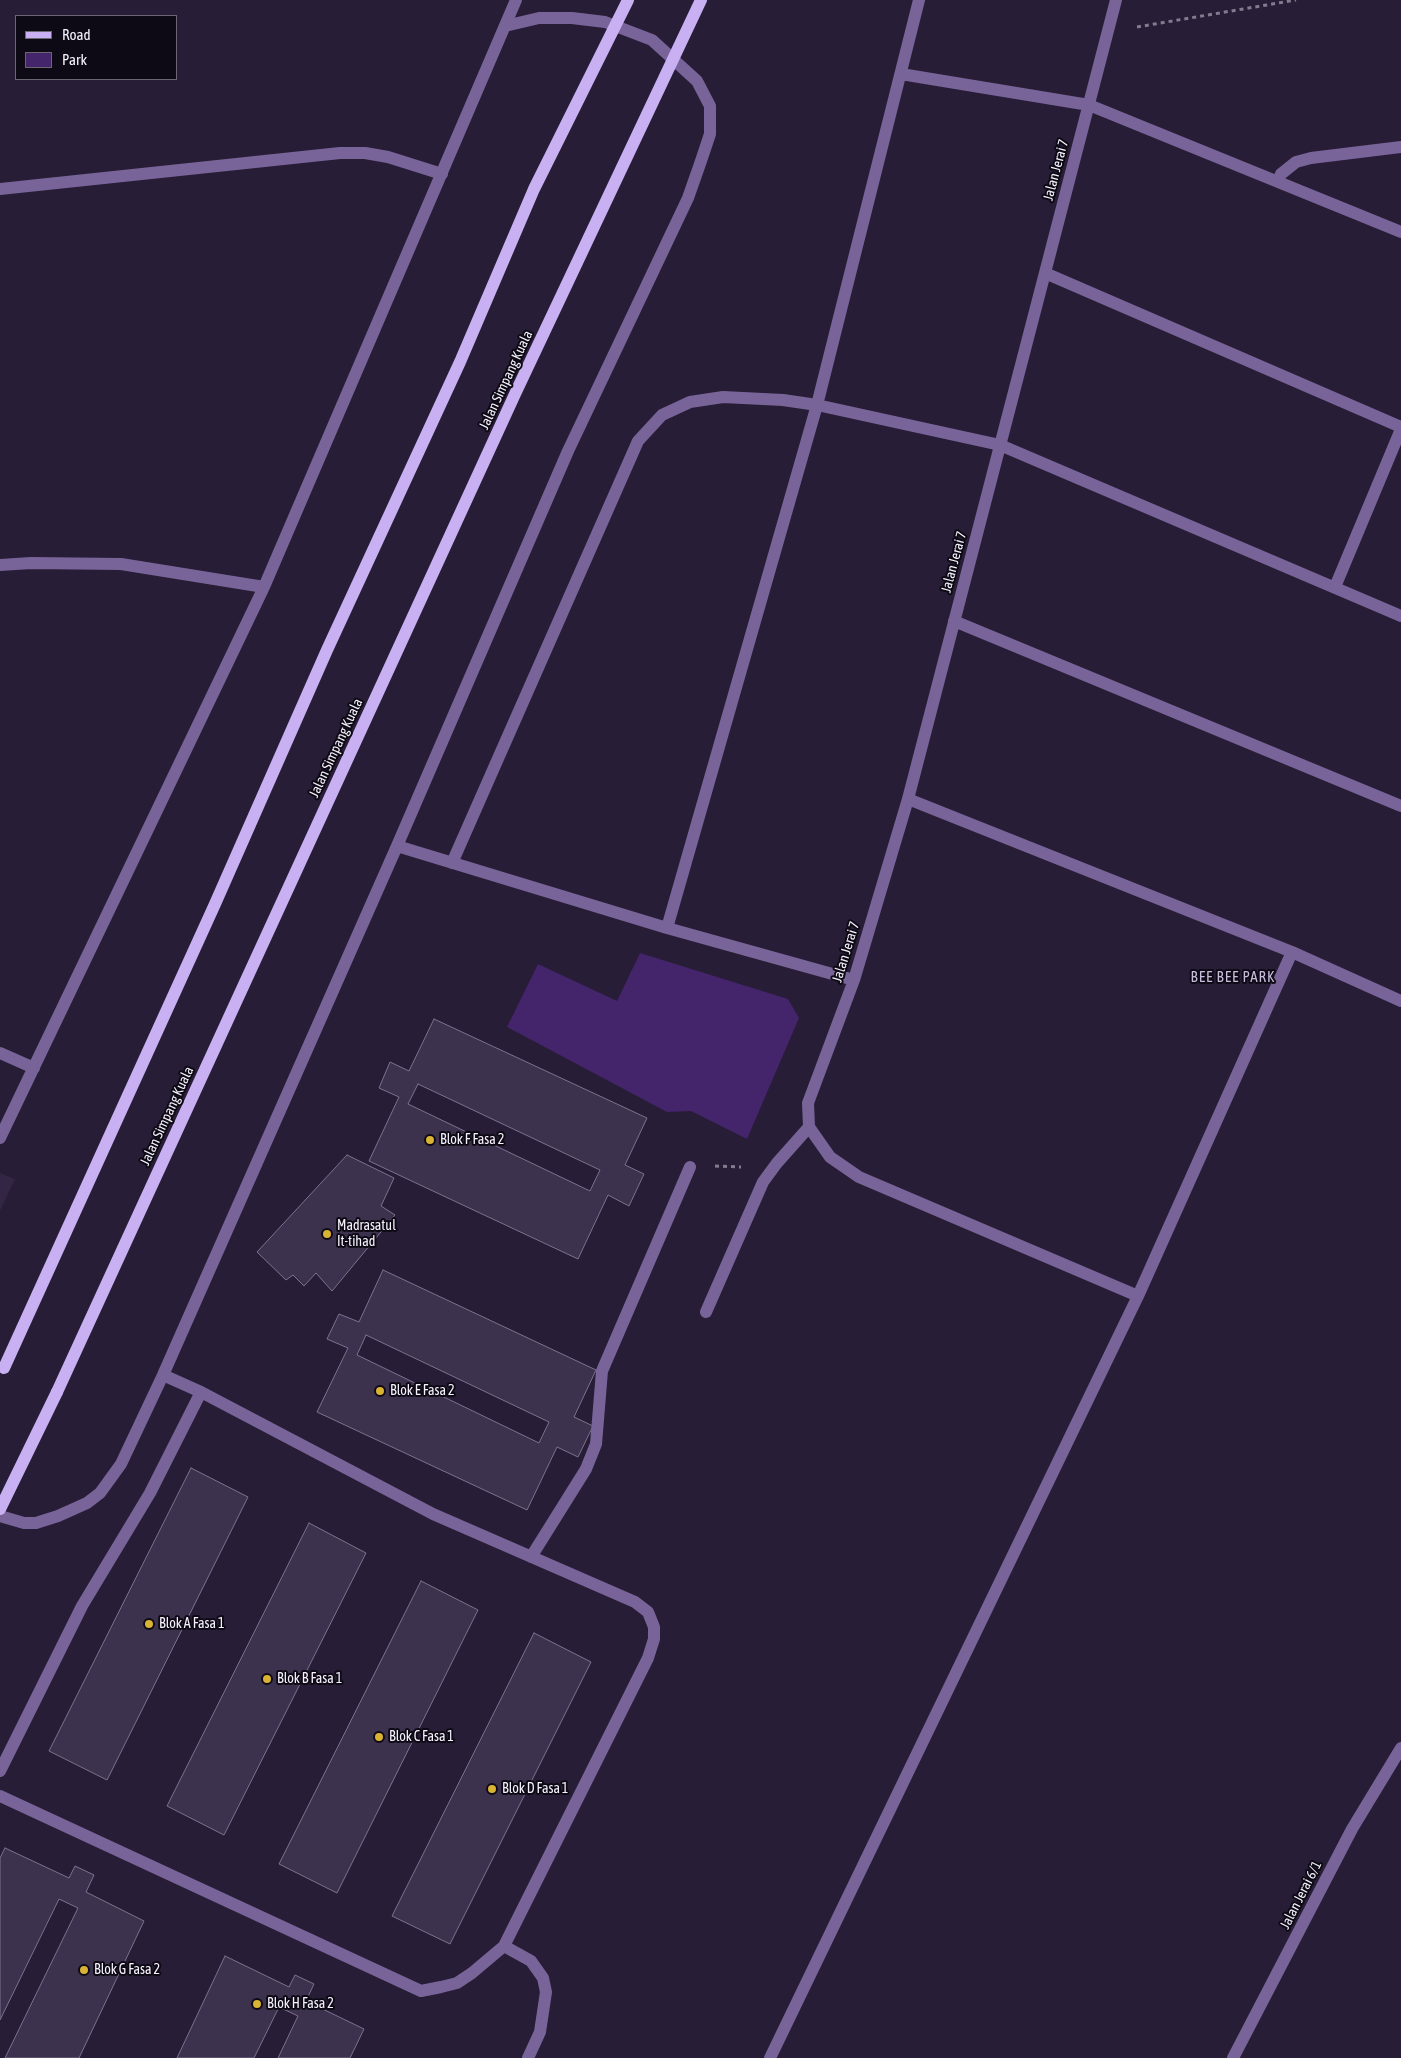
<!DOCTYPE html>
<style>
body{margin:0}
#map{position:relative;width:1401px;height:2058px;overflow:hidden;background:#271d36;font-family:"Asap Condensed",sans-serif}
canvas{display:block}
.legend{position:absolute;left:15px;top:15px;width:162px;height:65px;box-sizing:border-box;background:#0e0a15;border:1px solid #6b6772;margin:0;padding:6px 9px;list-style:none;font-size:15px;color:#f6f2fd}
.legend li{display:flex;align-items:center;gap:10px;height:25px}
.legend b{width:25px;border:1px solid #6b6772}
</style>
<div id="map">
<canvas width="1401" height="2058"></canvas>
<ul class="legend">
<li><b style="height:6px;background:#c9b0f3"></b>Road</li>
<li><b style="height:14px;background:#44246a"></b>Park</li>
</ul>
</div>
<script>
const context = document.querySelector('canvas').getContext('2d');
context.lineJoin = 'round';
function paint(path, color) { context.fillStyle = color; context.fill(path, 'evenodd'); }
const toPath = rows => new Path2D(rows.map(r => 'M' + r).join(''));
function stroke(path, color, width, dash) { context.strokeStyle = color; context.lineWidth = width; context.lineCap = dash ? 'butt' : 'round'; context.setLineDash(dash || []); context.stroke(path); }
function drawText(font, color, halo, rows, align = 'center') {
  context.font = font + ' "Asap Condensed",sans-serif'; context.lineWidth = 4; context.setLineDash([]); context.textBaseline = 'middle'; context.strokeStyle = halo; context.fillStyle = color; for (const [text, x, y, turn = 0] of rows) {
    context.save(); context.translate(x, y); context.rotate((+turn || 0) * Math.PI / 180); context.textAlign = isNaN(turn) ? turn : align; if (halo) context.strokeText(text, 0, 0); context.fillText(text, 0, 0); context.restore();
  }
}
paint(toPath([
 [0,1173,15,1179,0,1211]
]), '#332645');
paint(toPath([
 [640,953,788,999,799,1018,747,1139,691,1111,667,1112,507,1027,538,964,617,1001]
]), '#44246a');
const building = toPath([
 [434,1019,647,1118,625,1165,644,1174,629,1206,608,1195,578,1259,369,1161,399,1097,379,1088,390,1062,409,1071,434,1019],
 [418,1084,600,1170,590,1191,408,1104,418,1084],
 [347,1155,394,1178,381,1206,395,1215,332,1291,316,1273,304,1286,293,1275,286,1280,257,1252,347,1155],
 [383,1270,596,1370,574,1417,593,1426,578,1457,557,1447,527,1510,317,1412,348,1348,327,1339,339,1314,359,1322,383,1270],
 [366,1335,549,1422,539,1443,357,1355,366,1335],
 [191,1468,248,1497,107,1780,49,1751,191,1468],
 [309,1523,366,1553,224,1835,167,1806,309,1523],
 [421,1581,478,1610,337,1893,279,1864,421,1581],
 [534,1633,591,1662,450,1944,392,1916,534,1633],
 [5,1848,69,1878,75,1866,94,1875,86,1892,144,1921,79,2058,5,2058,78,1908,59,1899,0,2020,0,1858,5,1848],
 [225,1956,289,1987,295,1975,314,1984,306,2001,364,2029,350,2058,278,2058,298,2016,279,2007,254,2058,177,2058,225,1956]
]);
paint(building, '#3c324d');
stroke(building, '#7d7291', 1);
stroke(toPath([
 [1137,27,1296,0],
 [715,1166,741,1167]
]), '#837b8e', 3, [4, 4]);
stroke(toPath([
 [901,74,1089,105,1401,232],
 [1278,181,1281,174,1296,162,1311,158,1401,147],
 [0,189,340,153,365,153,388,157,442,174],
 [1045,273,1401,427],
 [0,565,31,563,121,564,264,587],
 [1335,587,1401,429],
 [954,621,1401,806],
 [908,799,1292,952,1401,1001],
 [397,846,667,928,854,980],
 [452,863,638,441,662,415,690,402,723,397,783,400,817,405,1000,445,1401,616],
 [667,928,817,405,919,0],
 [0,1053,34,1068],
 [809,1127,808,1103,854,980,908,799,1116,0],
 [809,1127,830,1157,859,1177,1138,1296],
 [0,1138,264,587,516,0],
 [706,1312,763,1182,777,1163,809,1127],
 [0,1516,24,1523,36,1523,58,1516,87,1503,100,1493,121,1464,163,1375,397,846,568,451,688,198,701,161,710,134,710,106,697,81,652,40,605,22,572,18,539,18,505,26],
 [531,1557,586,1469,596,1444,602,1371,690,1167],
 [0,1771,82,1606,150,1493,201,1392],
 [0,1796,421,1991,441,1987,457,1983,472,1973,504,1946,648,1658,654,1639,654,1627,648,1612,635,1602,433,1514,201,1392,163,1375],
 [504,1946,531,1961,543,1978,546,1992,540,2032,528,2058],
 [770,2058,1138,1296,1292,952],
 [1233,2058,1352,1829,1401,1748]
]), '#796499', 12);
stroke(toPath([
 [0,1509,57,1392]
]), '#c9b0f3', 12);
stroke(toPath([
 [4,1368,215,904,327,650,460,362,534,189,628,0],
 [57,1392,515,394,701,0]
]), '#c9b0f3', 12);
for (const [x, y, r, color] of [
 [430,1140,5,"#d9b334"],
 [327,1234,5,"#d9b334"],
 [380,1391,5,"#d9b334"],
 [149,1624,5,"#d9b334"],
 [267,1679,5,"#d9b334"],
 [379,1737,5,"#d9b334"],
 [492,1789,5,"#d9b334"],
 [84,1970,5,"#d9b334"],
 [257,2004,5,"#d9b334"]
]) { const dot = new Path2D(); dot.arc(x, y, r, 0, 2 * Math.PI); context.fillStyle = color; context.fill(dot); stroke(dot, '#0e0a15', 2); }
drawText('14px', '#f6f2fd', '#0e0a15', [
 ["Jalan Jerai 7",1056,170,-75],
 ["Jalan Simpang Kuala",506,380,-65],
 ["Jalan Jerai 7",954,562,-75],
 ["Jalan Simpang Kuala",336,748,-65],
 ["Jalan Jerai 7",846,952,-73],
 ["Jalan Simpang Kuala",167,1116,-65],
 ["Jalan Jerai 6/1",1301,1895,-63]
]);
drawText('14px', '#f6f2fd', '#0e0a15', [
 ["Blok F Fasa 2",440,1140],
 ["Madrasatul",337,1226],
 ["It-tihad",337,1242],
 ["Blok E Fasa 2",390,1391],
 ["Blok A Fasa 1",159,1624],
 ["Blok B Fasa 1",277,1679],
 ["Blok C Fasa 1",389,1737],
 ["Blok D Fasa 1",502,1789],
 ["Blok G Fasa 2",94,1970],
 ["Blok H Fasa 2",267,2004]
], 'left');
context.letterSpacing = '1px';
drawText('15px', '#c7bcdd', '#0e0a15', [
 ["BEE BEE PARK",1233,977]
]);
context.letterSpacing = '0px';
</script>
